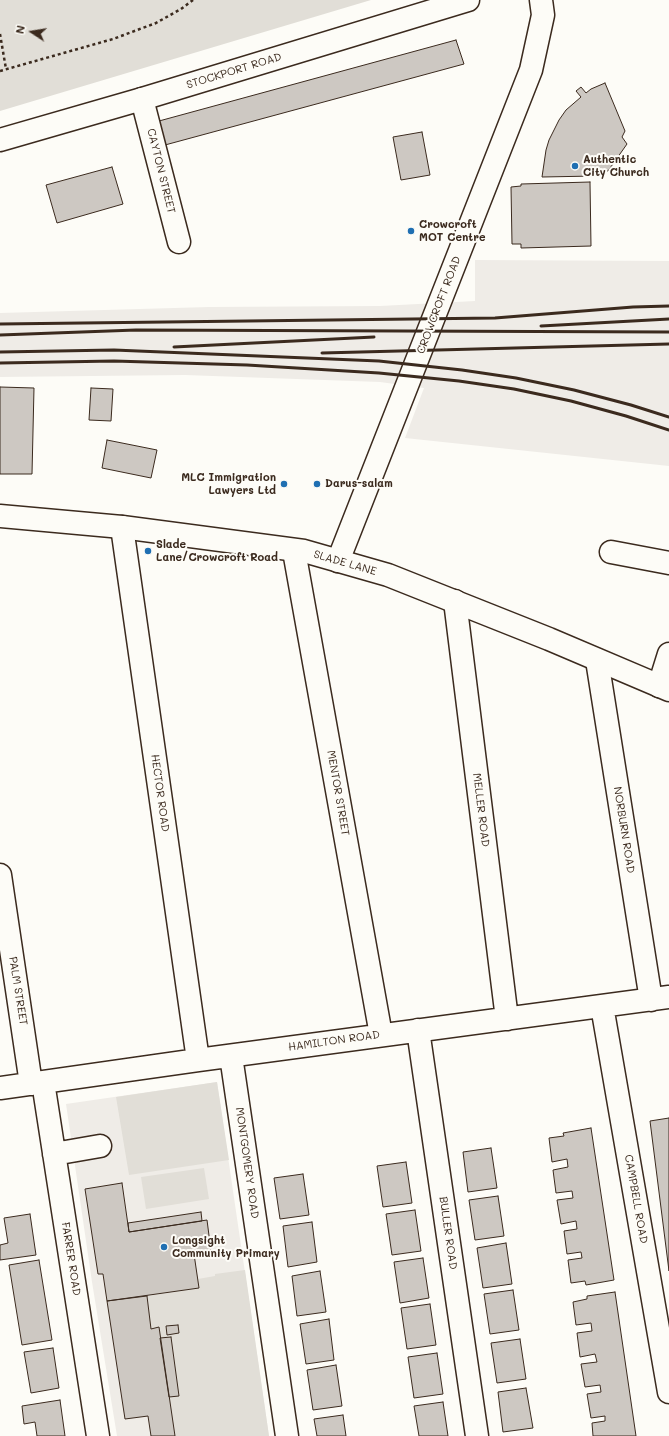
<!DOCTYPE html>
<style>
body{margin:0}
#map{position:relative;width:669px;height:1436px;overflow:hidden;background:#fdfcf7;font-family:Mali,sans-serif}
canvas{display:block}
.north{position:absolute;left:12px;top:12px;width:40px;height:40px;-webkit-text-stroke:3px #fdfcf7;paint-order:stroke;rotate:282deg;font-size:11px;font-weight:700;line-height:16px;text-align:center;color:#3b2a1e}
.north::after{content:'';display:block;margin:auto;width:14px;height:18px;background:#3b2a1e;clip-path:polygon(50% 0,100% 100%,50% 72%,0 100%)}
</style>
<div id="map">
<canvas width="669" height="1436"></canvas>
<div class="north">N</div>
</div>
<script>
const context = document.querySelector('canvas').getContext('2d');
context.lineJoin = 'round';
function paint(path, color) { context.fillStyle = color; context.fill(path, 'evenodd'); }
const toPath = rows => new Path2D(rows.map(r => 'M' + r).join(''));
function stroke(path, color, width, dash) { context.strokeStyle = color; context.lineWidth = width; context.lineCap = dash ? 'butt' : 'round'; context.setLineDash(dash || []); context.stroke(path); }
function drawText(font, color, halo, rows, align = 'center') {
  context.font = font + ' Mali,sans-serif'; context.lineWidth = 4; context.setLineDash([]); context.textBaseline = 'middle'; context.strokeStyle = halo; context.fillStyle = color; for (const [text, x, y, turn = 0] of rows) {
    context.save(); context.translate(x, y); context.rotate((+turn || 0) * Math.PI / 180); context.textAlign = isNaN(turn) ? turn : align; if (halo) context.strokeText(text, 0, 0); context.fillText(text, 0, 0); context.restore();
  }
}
paint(toPath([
 [475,260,669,261,669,466,405,438,424,388,380,382,185,375,0,377,0,313,209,307,380,306,475,301],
 [217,1082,269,1436,117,1436,92,1282,66,1104]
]), '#efece7');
paint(toPath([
 [0,0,371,0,0,111],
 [217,1082,229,1160,129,1175,116,1097],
 [204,1168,209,1199,146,1209,141,1177],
 [245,1270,269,1436,175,1436,169,1397,179,1395,171,1337,160,1338,159,1327,151,1329,147,1296,199,1288,198,1279,215,1276,215,1274]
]), '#e1ded7');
const building = toPath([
 [456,40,464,64,165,145,159,121,456,40],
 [605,83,625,131,622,137,627,144,608,171,600,170,595,176,542,177,546,150,549,140,559,120,566,110,581,97,576,91,581,87,586,93,591,89,605,83],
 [422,132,430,175,401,180,393,137,422,132],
 [112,167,123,204,57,223,46,185,112,167],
 [590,182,591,246,521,248,521,244,512,244,511,187,521,186,521,184,590,182],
 [0,387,34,388,32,474,0,474,0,387],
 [91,388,113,389,111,421,89,420,91,388],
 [107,440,157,450,151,478,102,468,107,440],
 [669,1118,669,1271,650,1121,669,1118],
 [591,1128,614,1280,586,1285,585,1281,571,1283,568,1260,582,1258,581,1252,567,1254,564,1231,577,1229,576,1221,561,1224,557,1200,573,1198,572,1191,556,1193,553,1170,568,1167,567,1159,552,1162,549,1138,564,1136,563,1133,591,1128],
 [491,1148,497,1188,468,1192,463,1152,491,1148],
 [406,1162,412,1203,383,1207,377,1166,406,1162],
 [303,1174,309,1215,280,1219,274,1178,303,1174],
 [122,1183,129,1232,207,1220,211,1251,194,1254,199,1288,107,1301,103,1274,98,1274,85,1189,122,1183],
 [498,1196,504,1236,475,1240,469,1200,498,1196],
 [415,1210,421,1251,392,1255,386,1214,415,1210],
 [201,1212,202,1221,129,1232,128,1223,201,1212],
 [30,1214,36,1255,0,1260,0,1245,8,1243,4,1218,30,1214],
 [312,1222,317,1262,288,1267,283,1226,312,1222],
 [506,1243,512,1284,483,1288,477,1248,506,1243],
 [423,1258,429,1298,400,1303,394,1262,423,1258],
 [39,1260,52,1340,22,1345,9,1265,39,1260],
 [320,1271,326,1312,297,1316,292,1276,320,1271],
 [513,1290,519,1330,490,1334,484,1294,513,1290],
 [615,1292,636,1436,593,1436,592,1423,605,1421,605,1416,591,1418,587,1394,601,1392,600,1385,585,1387,581,1364,597,1362,595,1354,580,1357,577,1333,592,1331,591,1323,576,1325,573,1302,587,1299,587,1296,615,1292],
 [147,1296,151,1329,159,1327,175,1436,151,1436,148,1416,125,1419,107,1301,147,1296],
 [430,1304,436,1345,407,1349,401,1308,430,1304],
 [329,1319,334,1360,306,1364,300,1324,329,1319],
 [178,1325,179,1333,167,1335,166,1326,178,1325],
 [171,1337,179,1396,169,1397,160,1338,171,1337],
 [520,1339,526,1379,497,1383,491,1343,520,1339],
 [53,1348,59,1388,31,1393,24,1352,53,1348],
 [437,1353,443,1394,414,1398,408,1357,437,1353],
 [336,1365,342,1406,313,1410,307,1370,336,1365],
 [526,1388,533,1428,503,1432,498,1392,526,1388],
 [60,1400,65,1436,37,1436,35,1422,24,1424,22,1406,60,1400],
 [443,1402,448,1436,419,1436,414,1406,443,1402],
 [343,1415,346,1436,317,1436,314,1419,343,1415]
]);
paint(building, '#cdc8c2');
stroke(building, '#3b2a1e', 1);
const minor = toPath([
 [142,99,179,242],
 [122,527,198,1060],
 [294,551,381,1035],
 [611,552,669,563],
 [338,561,531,70,543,15,541,0],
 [455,601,507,1019],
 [597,660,651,1000],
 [659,686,669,654],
 [0,875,31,1084],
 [602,1006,669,1392],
 [418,1030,477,1436],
 [231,1056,287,1436],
 [43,1082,98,1436],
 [0,1088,198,1060,669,997],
 [54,1154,100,1146]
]);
const major = toPath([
 [0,516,122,527,304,551,388,575,549,639,669,690]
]);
const highway = toPath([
 [0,140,142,99,468,0]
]);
stroke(minor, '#3b2a1e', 25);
stroke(major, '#3b2a1e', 25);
stroke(highway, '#3b2a1e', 25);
stroke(toPath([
 [0,34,6,69],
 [0,71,113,39,156,23,181,9,193,0]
]), '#3b2a1e', 2.5, [3, 3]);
stroke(minor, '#fdfcf7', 22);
stroke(major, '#fdfcf7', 22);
stroke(highway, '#fdfcf7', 22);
stroke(toPath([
 [0,324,495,318,633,307,669,306],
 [541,326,669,319],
 [0,335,136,330,669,332],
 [174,347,374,337],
 [0,352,114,350,379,361,462,370,516,378,574,390,631,405,669,417],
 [322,353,669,344],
 [0,363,114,361,247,365,379,373,459,381,514,389,571,401,626,416,669,430]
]), '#3b2a1e', 3);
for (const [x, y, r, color] of [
 [575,166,4,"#1f6fb2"],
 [411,231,4,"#1f6fb2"],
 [284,484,4,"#1f6fb2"],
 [317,484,4,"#1f6fb2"],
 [148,551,4,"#1f6fb2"],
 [164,1247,4,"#1f6fb2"]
]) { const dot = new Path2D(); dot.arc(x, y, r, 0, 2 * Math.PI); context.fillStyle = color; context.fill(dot); stroke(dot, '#fdfcf7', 1.5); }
drawText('11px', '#3b2a1e', '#fdfcf7', [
 ["STOCKPORT ROAD",234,71,-17],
 ["CAYTON STREET",161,171,76],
 ["CROWCROFT ROAD",439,305,-69],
 ["SLADE LANE",345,563,16],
 ["HECTOR ROAD",160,793,82],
 ["MENTOR STREET",338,793,80],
 ["MELLER ROAD",481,810,83],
 ["NORBURN ROAD",624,830,81],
 ["PALM STREET",18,991,81],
 ["HAMILTON ROAD",334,1041,-8],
 ["MONTGOMERY ROAD",247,1163,82],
 ["CAMPBELL ROAD",636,1199,80],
 ["BULLER ROAD",448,1233,82],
 ["FARRER ROAD",71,1259,81]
]);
drawText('bold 11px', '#3b2a1e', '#fdfcf7', [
 ["Authentic",583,160],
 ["City Church",583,173],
 ["Crowcroft",419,225],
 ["MOT Centre",419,238],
 ["MLC Immigration",276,478,"right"],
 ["Lawyers Ltd",276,491,"right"],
 ["Darus-salam",325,484],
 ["Slade",156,545],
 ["Lane/Crowcroft Road",156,558],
 ["Longsight",172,1241],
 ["Community Primary",172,1254]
], 'left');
</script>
